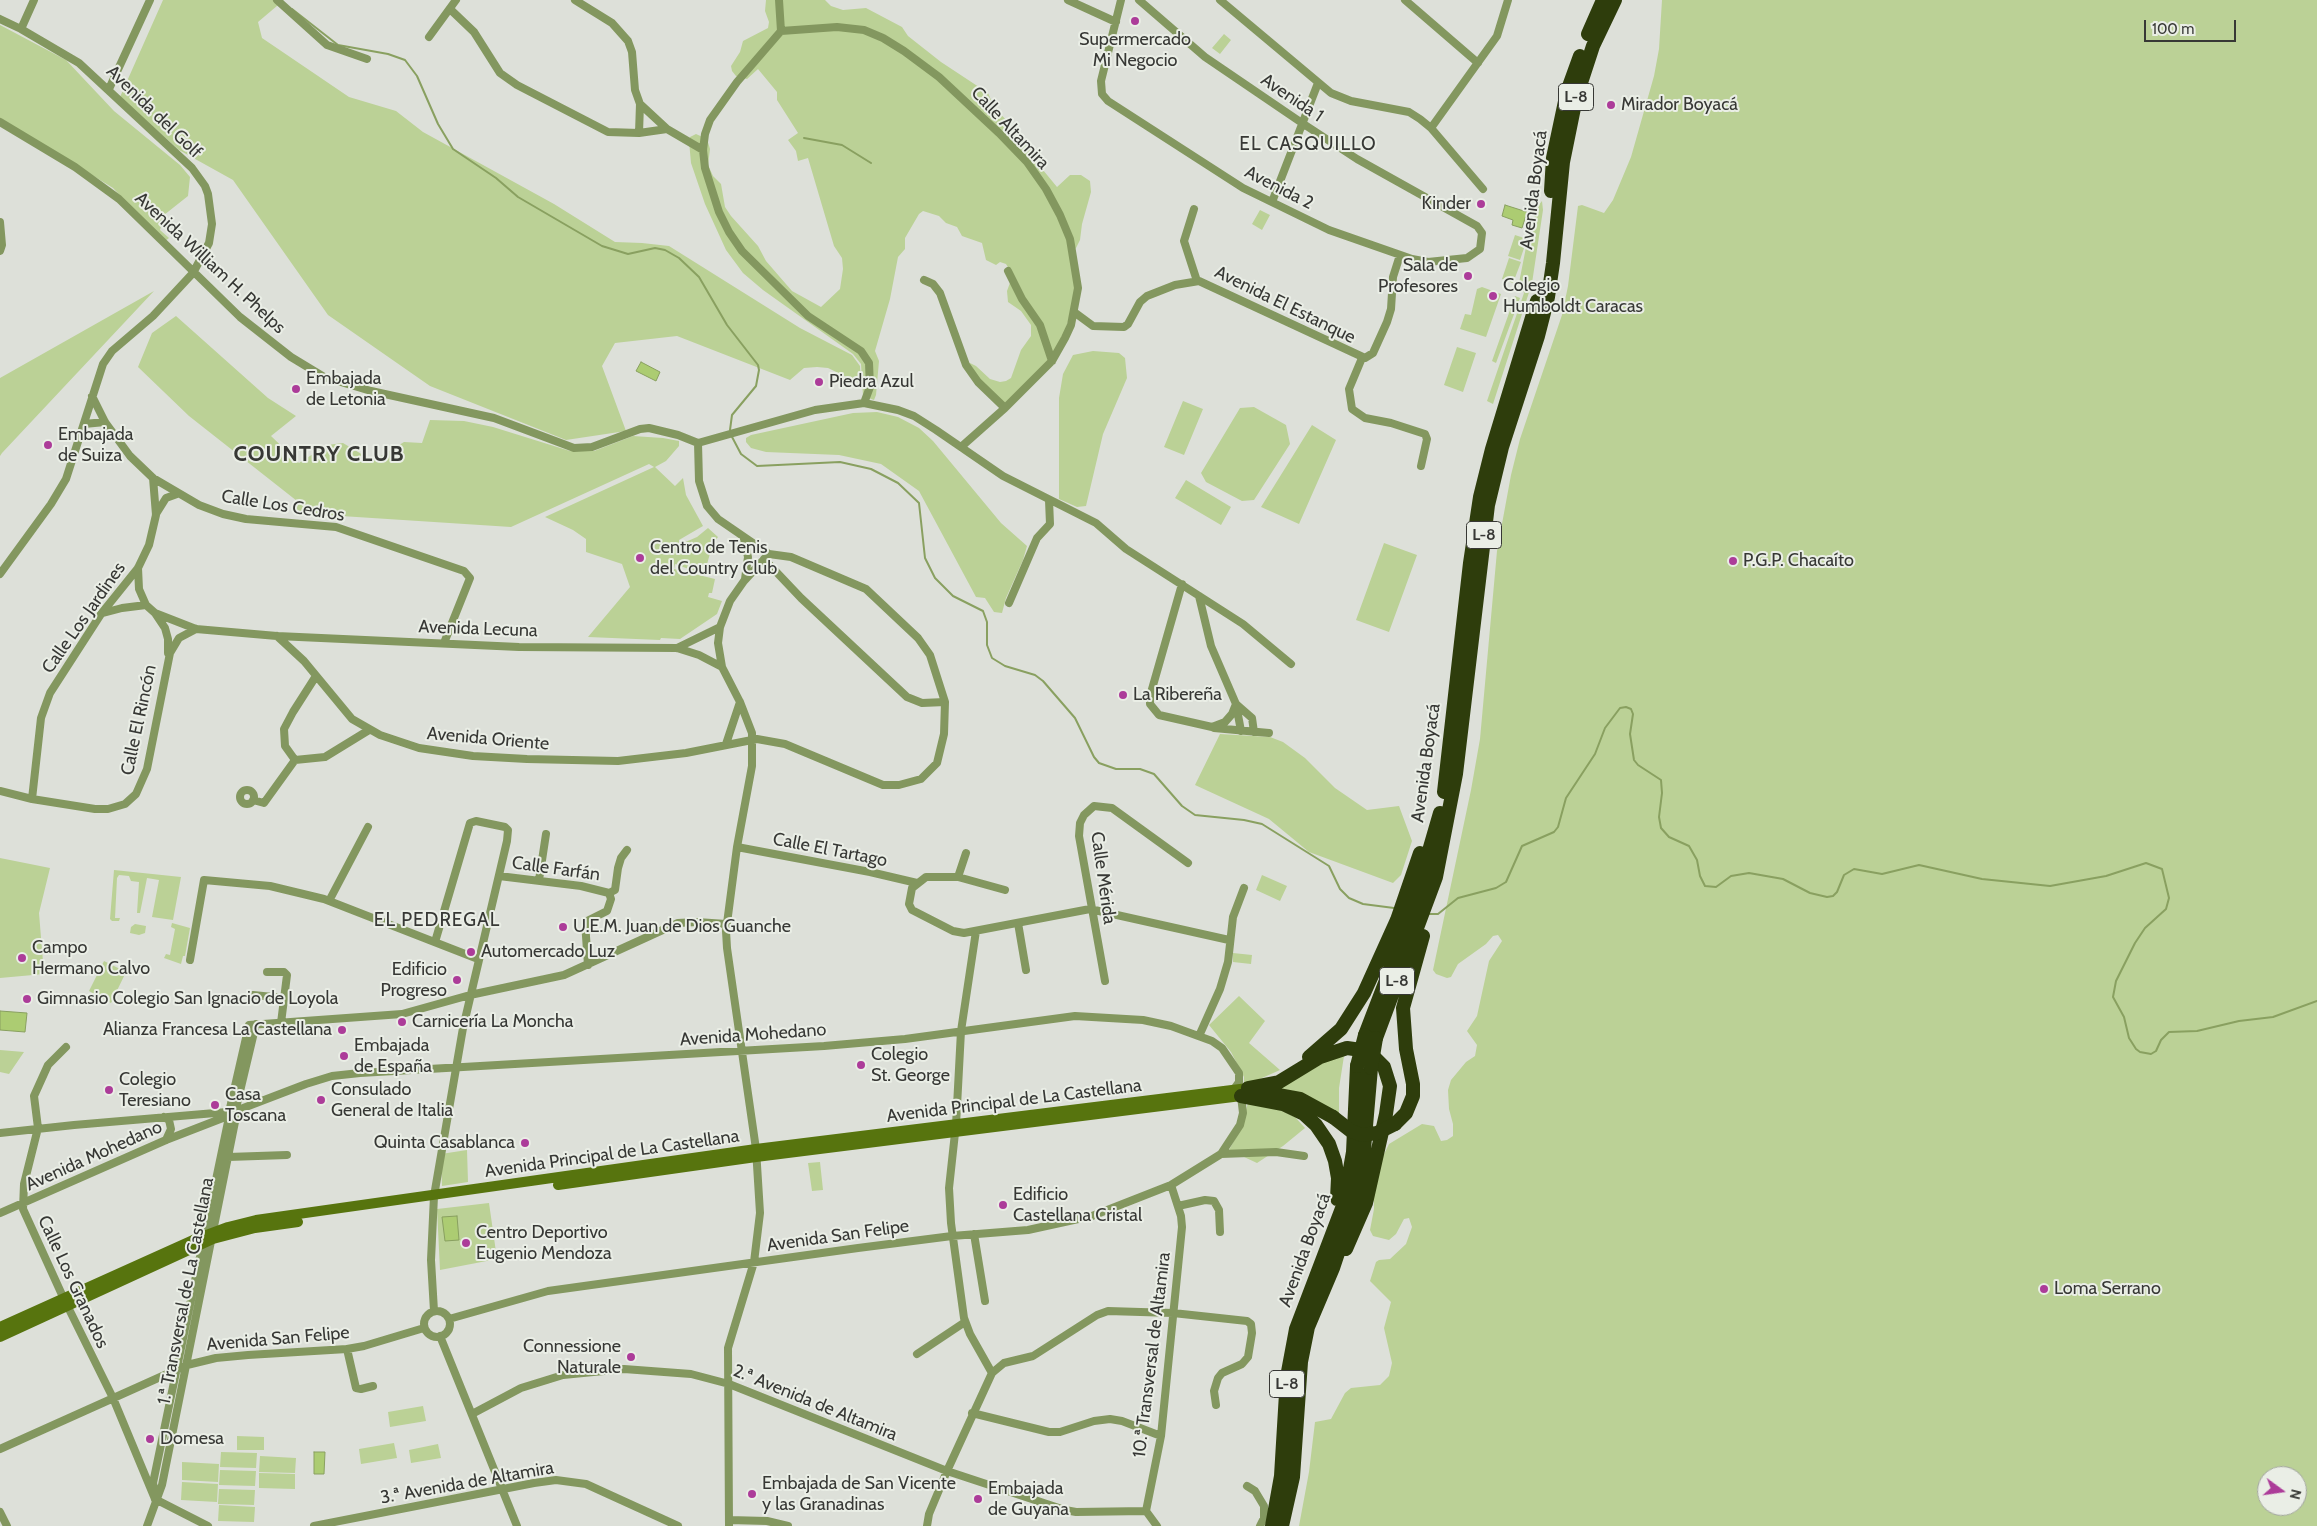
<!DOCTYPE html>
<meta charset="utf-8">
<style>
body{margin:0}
#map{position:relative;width:2317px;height:1526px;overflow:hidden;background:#dde0d9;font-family:Cabin,sans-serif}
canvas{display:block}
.north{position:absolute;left:2257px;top:1466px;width:50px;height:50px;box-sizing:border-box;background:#eaeee6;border:1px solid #a2a59f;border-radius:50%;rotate:104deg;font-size:14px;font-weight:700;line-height:20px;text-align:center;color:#373835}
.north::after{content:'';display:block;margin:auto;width:18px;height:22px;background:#ac3c99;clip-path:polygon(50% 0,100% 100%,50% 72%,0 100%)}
.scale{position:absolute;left:2144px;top:20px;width:92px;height:22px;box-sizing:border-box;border:2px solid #373835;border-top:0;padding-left:6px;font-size:15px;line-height:18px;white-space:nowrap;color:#373835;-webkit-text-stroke:4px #eaeee6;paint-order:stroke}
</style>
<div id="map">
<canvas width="2317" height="1526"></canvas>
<div class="north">N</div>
<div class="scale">100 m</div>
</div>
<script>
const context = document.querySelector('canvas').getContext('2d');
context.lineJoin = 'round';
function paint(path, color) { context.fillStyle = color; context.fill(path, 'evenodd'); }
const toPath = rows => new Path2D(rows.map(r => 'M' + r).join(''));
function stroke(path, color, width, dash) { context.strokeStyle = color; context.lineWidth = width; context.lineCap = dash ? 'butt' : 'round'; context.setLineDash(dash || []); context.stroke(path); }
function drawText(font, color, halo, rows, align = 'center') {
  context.font = font + ' Cabin,sans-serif'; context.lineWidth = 4; context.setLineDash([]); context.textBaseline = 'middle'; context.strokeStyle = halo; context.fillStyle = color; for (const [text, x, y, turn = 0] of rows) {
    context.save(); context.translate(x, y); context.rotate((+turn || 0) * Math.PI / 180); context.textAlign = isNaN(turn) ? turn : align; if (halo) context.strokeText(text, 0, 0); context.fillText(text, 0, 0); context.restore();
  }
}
paint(toPath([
 [163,0,284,0,258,22,262,38,349,97,396,111,423,132,554,204,615,242,642,243,669,246,800,328,852,355,860,366,861,384,828,368,817,367,804,368,790,380,677,336,615,343,602,366,626,431,566,440,430,386,328,315,233,180,179,150,120,97],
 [766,0,825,0,831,6,843,10,866,8,902,27,908,36,941,62,988,93,995,109,1025,138,1045,167,1043,170,1057,187,1070,175,1081,175,1090,181,1091,192,1082,224,1080,240,1076,248,1073,251,1078,288,1060,348,1005,408,966,365,970,363,976,366,990,379,1000,382,1006,381,1011,378,1021,350,1031,336,1031,325,1021,311,1008,302,1007,291,1011,280,1009,269,1006,264,1000,262,996,265,986,260,982,243,962,236,957,227,946,223,939,216,923,211,919,214,905,238,905,249,898,257,890,299,875,351,879,361,876,395,874,400,863,396,861,364,853,354,763,290,743,273,726,250,705,204,691,163,689,141,690,137,696,134,707,139,710,149,708,165,713,176,721,184,725,207,731,216,758,246,766,261,792,291,821,307,840,289,843,269,842,258,834,246,808,158,798,161,796,151,788,140,798,133,777,100,777,92,758,69,747,79,736,76,732,71,731,66,740,52,743,41,768,28,769,22,765,11],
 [1662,0,2317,0,2317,1526,1299,1526,1309,1472,1315,1422,1331,1419,1345,1393,1351,1388,1380,1385,1389,1376,1392,1363,1384,1328,1391,1302,1370,1281,1376,1262,1379,1260,1390,1259,1406,1244,1412,1227,1409,1218,1404,1219,1396,1234,1389,1240,1373,1236,1370,1230,1374,1209,1374,1202,1369,1196,1382,1158,1389,1144,1422,1124,1434,1126,1441,1141,1447,1140,1453,1136,1453,1124,1449,1109,1448,1090,1451,1080,1466,1062,1475,1056,1477,1045,1467,1031,1477,1016,1489,961,1502,941,1498,935,1493,936,1486,944,1458,964,1451,977,1447,978,1436,974,1433,970,1471,790,1480,739,1497,551,1511,475,1520,439,1562,315,1568,286,1578,206,1582,205,1604,213,1613,200,1631,157,1654,76,1659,49],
 [2267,1476,2297,1476,2297,1506,2267,1506],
 [0,25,66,60,114,111,180,165,190,177,188,196,164,215,160,230,169,238,164,242,113,188,0,118],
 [1224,34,1231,40,1220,54,1212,48],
 [1542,201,1543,210,1532,283,1493,404,1487,401,1524,293,1519,283,1528,237,1538,206],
 [1260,210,1270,215,1262,230,1252,224],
 [1515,235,1527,239,1520,260,1508,256],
 [1509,258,1521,262,1513,283,1502,279],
 [1482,287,1501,294,1486,337,1460,329,1465,314,1471,315,1477,289],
 [154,291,2,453,0,456,0,378],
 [1515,296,1520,298,1496,363,1492,361],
 [176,316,268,398,296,416,271,436,299,463,327,445,343,443,373,461,404,442,422,443,430,420,464,421,493,427,570,451,594,451,633,436,663,438,679,441,679,446,666,461,655,467,675,486,683,478,686,495,703,526,679,540,679,548,681,544,697,537,708,528,718,537,712,546,706,568,694,571,675,564,674,569,715,579,712,593,709,593,708,597,722,601,717,614,680,639,661,638,660,640,588,637,630,587,622,564,586,552,586,539,573,530,545,517,654,467,649,464,511,527,295,513,297,501,189,416,138,367,152,333],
 [1457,347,1476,353,1463,392,1444,385],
 [1093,351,1119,353,1125,358,1127,378,1103,434,1086,506,1077,507,1059,499,1059,398,1063,374,1073,355],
 [1183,401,1203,409,1184,455,1164,447],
 [1254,407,1286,425,1290,444,1254,500,1242,501,1206,482,1201,473,1240,408],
 [877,412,898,417,919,428,933,441,1001,523,1027,546,1023,560,1006,598,1002,613,994,612,985,598,976,597,919,491,881,464,839,455,766,452,751,448,746,442,746,438,751,435,853,413],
 [1312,425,1336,440,1299,524,1261,507],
 [1186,480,1231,507,1221,525,1175,498],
 [1384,543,1417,555,1389,632,1356,620],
 [1220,734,1270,737,1283,742,1305,758,1335,788,1367,810,1399,806,1412,841,1401,875,1393,883,1309,852,1269,819,1195,785],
 [0,858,50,868,39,913,44,974,0,978],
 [114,870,181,877,173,920,152,917,159,880,147,878,140,913,137,913,139,882,131,881,129,876,119,875,117,878,115,918,120,918,119,921,112,921,110,919],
 [1262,875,1287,886,1280,901,1256,890],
 [172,923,190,928,185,956,183,956,181,964,164,958,166,954,170,955,175,929,171,927],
 [135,924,146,926,145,933,139,935,130,933,131,927],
 [1233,953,1252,955,1251,964,1233,962],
 [104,961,126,972,111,1003,89,991],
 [1239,996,1265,1021,1249,1043,1280,1070,1244,1086,1244,1077,1231,1052,1209,1025],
 [0,1050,24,1052,9,1074,0,1072],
 [1344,1056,1339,1088,1339,1121,1279,1091,1281,1087,1317,1064],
 [1248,1103,1269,1105,1295,1117,1305,1128,1283,1146,1257,1163,1229,1150,1240,1130],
 [467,1150,468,1182,442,1186,441,1154],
 [820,1162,823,1190,812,1191,808,1163],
 [489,1203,497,1259,440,1270,437,1209],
 [423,1406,426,1421,390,1427,388,1412],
 [237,1436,264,1437,264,1450,237,1450],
 [394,1443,397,1458,361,1464,359,1449],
 [438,1444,441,1458,411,1463,409,1450],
 [221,1452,257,1453,256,1468,220,1467],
 [260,1456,296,1458,295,1473,259,1472],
 [182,1462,219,1464,218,1482,182,1480],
 [220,1470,256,1471,255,1486,219,1485],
 [259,1473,295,1474,295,1489,259,1488],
 [182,1482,218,1484,217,1502,181,1500],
 [219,1489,255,1490,254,1505,218,1504],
 [219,1505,255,1507,254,1522,218,1521]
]), '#bbd196');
const water = toPath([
 [1505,205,1527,212,1522,228,1512,225,1513,220,1502,216,1505,205],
 [641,362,660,372,656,381,636,371,641,362],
 [0,1011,27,1013,25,1032,0,1030,0,1011],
 [457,1216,459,1240,445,1241,442,1217,457,1216],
 [314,1452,325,1452,324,1474,314,1474,314,1452]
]);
paint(water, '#accc72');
stroke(water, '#89a060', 1);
stroke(toPath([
 [292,9,338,45,388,54,405,60,417,76,438,124,453,149,496,178,518,197,602,246,628,254,655,248,665,250,679,258,699,277,727,325,758,365,759,370,756,386,732,415,730,430],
 [804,138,842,145,871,163],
 [731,435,741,454,757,466,840,462,871,469,898,483,919,503,925,558,935,578,953,596,983,611,987,622,987,645,992,658,1005,666,1035,675,1043,681,1075,718,1094,757,1099,763,1116,769,1140,769,1154,774,1182,806,1195,815,1244,820,1262,824,1329,866,1340,889,1349,898,1363,904,1394,908],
 [1428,914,1438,914,1458,898,1496,888,1506,882,1522,846,1554,832,1558,827,1566,798,1595,754,1605,728,1620,708,1626,707,1631,709,1633,714,1630,734,1634,760,1638,765,1661,780,1662,793,1659,817,1661,828,1669,837,1689,846,1697,860,1700,876,1705,886,1716,887,1731,876,1749,873,1783,879,1810,893,1827,897,1833,896,1837,892,1844,875,1854,869,1882,874,1919,865,1982,879,2050,886,2106,876,2146,863,2162,869,2169,898,2166,909,2145,928,2135,943,2116,981,2113,997,2124,1017,2129,1038,2136,1049,2140,1052,2151,1054,2156,1051,2161,1040,2169,1032,2197,1031,2239,1021,2273,1017,2317,1001]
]), '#89a060', 2);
stroke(toPath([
 [277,0,327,45,367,59],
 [575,0,612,23,628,41,632,52,635,90,640,104,667,129],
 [779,0,781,31,737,82,710,120,705,134,703,150,705,168,719,212,729,232,742,251,808,316,861,351,869,363,870,387,864,403],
 [1068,0,1116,22],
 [1121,0,1101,81,1102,94,1108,101,1243,188,1329,230,1412,259,1428,262,1467,258,1480,249,1482,233,1477,226,1357,159,1302,123,1205,57,1139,0],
 [1220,0,1331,93,1351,101,1409,112,1420,119,1431,128,1483,189],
 [1405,0,1478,63],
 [451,10,474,32,500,73,517,85,608,132,639,133,667,129,703,150],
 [0,19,21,29,79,63,192,168,205,186,208,194,212,224,209,243,193,273,153,316,112,351,103,364,66,479,51,504,0,574],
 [21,29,34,0],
 [781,31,837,27,864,30,883,38,904,51,939,77,999,133,1027,162,1046,189,1060,215,1070,239,1078,288,1071,325,1065,338,1052,361,1005,408,961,447],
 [429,37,456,0],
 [109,89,150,0],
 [0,122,75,167,119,199,240,317,291,357,324,377,371,391,494,418,574,448,592,447,640,429,649,428,678,435,698,443],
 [1431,128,1497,36,1508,0],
 [639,133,640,104],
 [1272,202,1318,83],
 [1194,209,1184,241,1197,281],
 [0,222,2,245,0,251],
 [1008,271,1022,299,1040,325,1052,361],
 [924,280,933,284,940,293,966,365,978,382,1005,408],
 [1074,312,1093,326,1124,327,1128,324,1140,302,1147,296,1175,285,1199,281,1365,358,1373,353,1387,322,1391,309,1393,277,1400,255],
 [1362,358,1349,389,1352,409,1365,418,1391,423,1425,434,1427,439,1421,466],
 [92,396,105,422,130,456,153,478,199,505,223,514,246,519,336,527,464,571,470,578,444,643],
 [84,424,105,422],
 [698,443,815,410,864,403,898,410,914,416,936,430,1003,476,1096,523,1126,549,1243,624,1291,664],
 [698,443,699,481,707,506,718,519,769,554],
 [156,514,166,498,177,494],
 [744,539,748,557,745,579],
 [764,559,801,598,907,697,922,703,945,702],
 [138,568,139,589,146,605,155,613,196,629,277,636,519,647,677,648,699,655,722,667],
 [1182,584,1150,696,1150,704,1159,715,1212,727,1225,722,1232,714,1236,704],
 [1199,596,1211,646,1236,704,1241,731],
 [1009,603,1037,538,1050,524,1049,500],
 [103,613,122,608,146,605],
 [155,613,165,628,168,639,168,653],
 [277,636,304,661,352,719,380,735,419,748,473,756,527,759,618,761,686,753,757,739,785,744,883,785,899,785,921,779,937,763,944,734,945,702,930,655,918,638,866,589,791,557,769,554],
 [677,648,720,627],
 [316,676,293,712,284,729,285,746,295,760,325,757,369,730],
 [1236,704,1252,718,1254,732],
 [1214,728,1269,733],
 [726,744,740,702],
 '240 797a7 7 0 1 1 14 0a7 7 0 1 1-14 0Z',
 [0,791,32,799,95,809,108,809,125,804,136,794,147,769,170,653,179,638,196,629],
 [32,799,41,718,50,693,101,614,138,568,149,545,156,515,153,478],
 [253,800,264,803,295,760],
 [737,847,870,872,917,883],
 [966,853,958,877,926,877,912,888,909,904,912,910,953,931,964,933,1090,909,1229,940],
 [499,876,581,886,609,893,611,899,607,911,585,922,588,965],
 [958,877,1005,890],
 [539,880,546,834],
 [609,893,615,890,618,868,621,858,627,850],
 [329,901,368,827],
 [1018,923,1026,970],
 [190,960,204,880,270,886,324,899,478,959],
 [267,972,284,972,287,975,281,1023],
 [1105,981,1079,836,1080,823,1084,815,1094,806,1112,808,1188,863],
 [253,995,283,998],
 [1199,1036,1220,989,1228,962,1233,917,1244,888],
 [66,1047,48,1065,34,1096,38,1128,24,1184,23,1209,63,1297,113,1398,155,1499],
 [230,1108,249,1025,402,1014,470,995,564,975,678,923,697,922,726,924],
 [236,1108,256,1024],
 [238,1110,306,1084,332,1076,360,1073,824,1046,905,1039,1075,1016,1143,1020,1171,1026,1212,1041,1222,1048,1239,1073,1239,1082,1234,1089],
 [164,1117,169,1120,171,1129,166,1140],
 [956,1125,961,1031,976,931],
 [0,1133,74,1125,227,1112],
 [955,1133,949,1188,951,1223,964,1318,970,1334,992,1373],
 [1221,1154,1276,1152,1304,1156],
 [228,1157,287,1155],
 [1178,1206,1205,1200,1214,1201,1219,1210,1220,1232],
 [0,1213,166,1140,228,1116],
 [974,1234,985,1301],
 '424 1324a13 13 0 1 1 26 0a13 13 0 1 1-26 0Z',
 [434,1311,431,1260,434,1196,463,1028,507,841,508,830,505,827,476,821,470,823,435,942],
 [449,1319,548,1291,858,1248,952,1236,1028,1230,1092,1216,1171,1185,1221,1154,1240,1125,1243,1113,1241,1096],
 [440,1336,517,1526],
 [347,1349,356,1388,361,1389,373,1386],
 [917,1354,965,1322],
 [972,1413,1049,1432,1060,1432,1094,1421,1110,1419,1122,1421,1161,1436],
 [472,1414,521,1388,563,1375,624,1369,691,1374,729,1384,947,1471,1065,1510,1076,1512,1146,1511],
 [0,1449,187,1365,216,1358,248,1355,347,1349,364,1346,424,1328],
 [1247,1486,1255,1491,1264,1506,1264,1518,1260,1526],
 [155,1492,153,1483,229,1117],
 [155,1499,208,1526],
 [0,1512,7,1526],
 [729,1520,767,1521,788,1526],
 [147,1526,162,1485,236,1117],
 [314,1526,534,1483,556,1480,586,1484,678,1526],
 [729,1526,728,1348,754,1262,760,1213,756,1149,727,948,726,931,737,847,752,766,752,733,740,702,722,667,718,643,720,627,730,601,744,581,769,554],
 [927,1526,929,1514,947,1471,992,1373,1004,1363,1033,1356,1097,1315,1108,1311,1173,1313,1247,1321,1251,1324,1252,1333,1248,1357,1242,1364,1222,1373,1218,1378,1214,1391,1216,1405],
 [1157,1526,1146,1511,1161,1436,1182,1227,1181,1216,1171,1185]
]), '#83975f', 8);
stroke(toPath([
 [558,1185,756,1157,1241,1096],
 [0,1327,193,1240,228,1227,256,1220,756,1149,1248,1088],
 [0,1337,213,1239,255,1228,298,1222]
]), '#57740e', 10);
stroke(toPath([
 [1588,34,1603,0],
 [1551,191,1553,158,1567,92,1580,56],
 [1444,792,1470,563,1480,497,1492,449,1537,301],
 [1365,1035,1408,923,1440,813],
 [1376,1038,1436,877,1456,774,1488,505,1502,447,1538,336,1548,297,1553,263,1563,162,1576,98,1593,46,1615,0],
 [1309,1057,1341,1029,1364,993,1397,920,1420,853],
 [1248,1088,1279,1082,1320,1057,1347,1048,1368,1051,1384,1067,1390,1086,1386,1114,1366,1203,1346,1249],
 [1267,1093,1300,1099,1333,1117],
 [1241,1096,1283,1104,1304,1114,1316,1125,1329,1144,1335,1161,1338,1178,1337,1199],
 [1395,1124,1406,1113,1413,1096,1413,1084,1406,1049,1403,1008,1423,936],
 [1272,1526,1281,1476,1287,1377,1296,1329,1344,1203,1353,1152,1357,1066],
 [1282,1526,1293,1477,1301,1362,1308,1327,1333,1268,1355,1202,1363,1161,1371,1068]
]), '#2e3d0c', 14);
stroke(toPath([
 [1357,1066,1365,1035],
 [1371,1068,1376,1038],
 [1333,1117,1351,1131,1362,1135,1377,1133,1395,1124]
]), '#2e3d0c', 14);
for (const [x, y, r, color] of [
 [1135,21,5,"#ac3c99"],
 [1611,105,5,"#ac3c99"],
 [1481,204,5,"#ac3c99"],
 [1468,276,5,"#ac3c99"],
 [1493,296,5,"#ac3c99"],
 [819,382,5,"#ac3c99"],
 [296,389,5,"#ac3c99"],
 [48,445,5,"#ac3c99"],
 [640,558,5,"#ac3c99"],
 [1733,561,5,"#ac3c99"],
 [1123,695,5,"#ac3c99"],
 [563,927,5,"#ac3c99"],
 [471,952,5,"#ac3c99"],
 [22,958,5,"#ac3c99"],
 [457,980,5,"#ac3c99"],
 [27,999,5,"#ac3c99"],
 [402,1022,5,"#ac3c99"],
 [342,1030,5,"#ac3c99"],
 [344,1056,5,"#ac3c99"],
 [861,1065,5,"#ac3c99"],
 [109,1090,5,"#ac3c99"],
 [321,1100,5,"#ac3c99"],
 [215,1105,5,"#ac3c99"],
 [525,1143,5,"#ac3c99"],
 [1003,1205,5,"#ac3c99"],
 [466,1243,5,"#ac3c99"],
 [2044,1289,5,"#ac3c99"],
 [631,1357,5,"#ac3c99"],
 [150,1439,5,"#ac3c99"],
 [752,1494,5,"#ac3c99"],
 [978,1499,5,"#ac3c99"]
]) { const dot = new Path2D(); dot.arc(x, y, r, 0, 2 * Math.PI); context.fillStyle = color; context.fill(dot); stroke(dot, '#eaeee6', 2); }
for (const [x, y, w] of [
 [1576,97,35],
 [1484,535,35],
 [1397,981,35],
 [1287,1384,35]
]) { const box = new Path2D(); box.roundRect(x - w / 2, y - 13.5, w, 27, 4); context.fillStyle = '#eaeee6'; context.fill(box); stroke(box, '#373835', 1); }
drawText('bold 16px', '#373835', null, [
 ["L-8",1576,97],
 ["L-8",1484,535],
 ["L-8",1397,981],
 ["L-8",1287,1384]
]);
drawText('18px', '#373835', '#eaeee6', [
 ["Supermercado",1135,40,"center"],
 ["Mi Negocio",1135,61,"center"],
 ["Mirador Boyacá",1621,105],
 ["Kinder",1471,204,"right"],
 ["Sala de",1458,266,"right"],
 ["Profesores",1458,287,"right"],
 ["Colegio",1503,286],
 ["Humboldt Caracas",1503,307],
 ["Embajada",306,379],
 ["de Letonia",306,400],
 ["Piedra Azul",829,382],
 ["Embajada",58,435],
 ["de Suiza",58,456],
 ["Centro de Tenis",650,548],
 ["del Country Club",650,569],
 ["P.G.P. Chacaíto",1743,561],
 ["La Ribereña",1133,695],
 ["U.E.M. Juan de Dios Guanche",573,927],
 ["Campo",32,948],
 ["Hermano Calvo",32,969],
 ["Automercado Luz",481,952],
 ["Edificio",447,970,"right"],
 ["Progreso",447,991,"right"],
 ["Gimnasio Colegio San Ignacio de Loyola",37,999],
 ["Carnicería La Moncha",412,1022],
 ["Alianza Francesa La Castellana",332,1030,"right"],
 ["Embajada",354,1046],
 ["de España",354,1067],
 ["Colegio",871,1055],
 ["St. George",871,1076],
 ["Colegio",119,1080],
 ["Teresiano",119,1101],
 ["Consulado",331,1090],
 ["General de Italia",331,1111],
 ["Casa",225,1095],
 ["Toscana",225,1116],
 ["Quinta Casablanca",515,1143,"right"],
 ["Edificio",1013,1195],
 ["Castellana Cristal",1013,1216],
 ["Centro Deportivo",476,1233],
 ["Eugenio Mendoza",476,1254],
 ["Loma Serrano",2054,1289],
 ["Connessione",621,1347,"right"],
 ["Naturale",621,1368,"right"],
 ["Domesa",160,1439],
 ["Embajada de San Vicente",762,1484],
 ["y las Granadinas",762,1505],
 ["Embajada",988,1489],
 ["de Guyana",988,1510]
], 'left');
drawText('18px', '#373835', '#eaeee6', [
 ["Avenida 1",1292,98,34],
 ["Avenida del Golf",154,112,44],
 ["Calle Altamira",1010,128,47],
 ["Avenida 2",1279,188,27],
 ["Avenida Boyacá",1534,190,-83],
 ["Avenida William H. Phelps",210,263,43],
 ["Avenida El Estanque",1285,305,26],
 ["Calle Los Cedros",283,506,9],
 ["Calle Los Jardines",84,618,-55],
 ["Avenida Lecuna",478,629,2],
 ["Calle El Rincón",139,720,-78],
 ["Avenida Oriente",488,739,5],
 ["Avenida Boyacá",1426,763,-82],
 ["Calle El Tartago",830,850,11],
 ["Calle Farfán",556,869,8],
 ["Calle Mérida",1103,878,82],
 ["Avenida Mohedano",753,1035,-4],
 ["Avenida Principal de La Castellana",1014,1101,-7],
 ["Avenida Principal de La Castellana",612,1154,-8],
 ["Avenida Mohedano",94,1156,-24],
 ["Avenida San Felipe",838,1236,-8],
 ["Avenida Boyacá",1305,1250,-70],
 ["Calle Los Granados",73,1282,65],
 ["1.ª Transversal de La Castellana",186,1291,-79],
 ["Avenida San Felipe",278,1339,-5],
 ["10.ª Transversal de Altamira",1152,1355,-83],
 ["2.ª Avenida de Altamira",815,1403,22],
 ["3.ª Avenida de Altamira",467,1483,-10]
]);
context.letterSpacing = '1px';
drawText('19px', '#373835', '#eaeee6', [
 ["EL CASQUILLO",1308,144],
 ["EL PEDREGAL",437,920]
]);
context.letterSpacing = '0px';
context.letterSpacing = '1px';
drawText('bold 22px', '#373835', '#eaeee6', [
 ["COUNTRY CLUB",319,455]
]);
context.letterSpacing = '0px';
</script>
